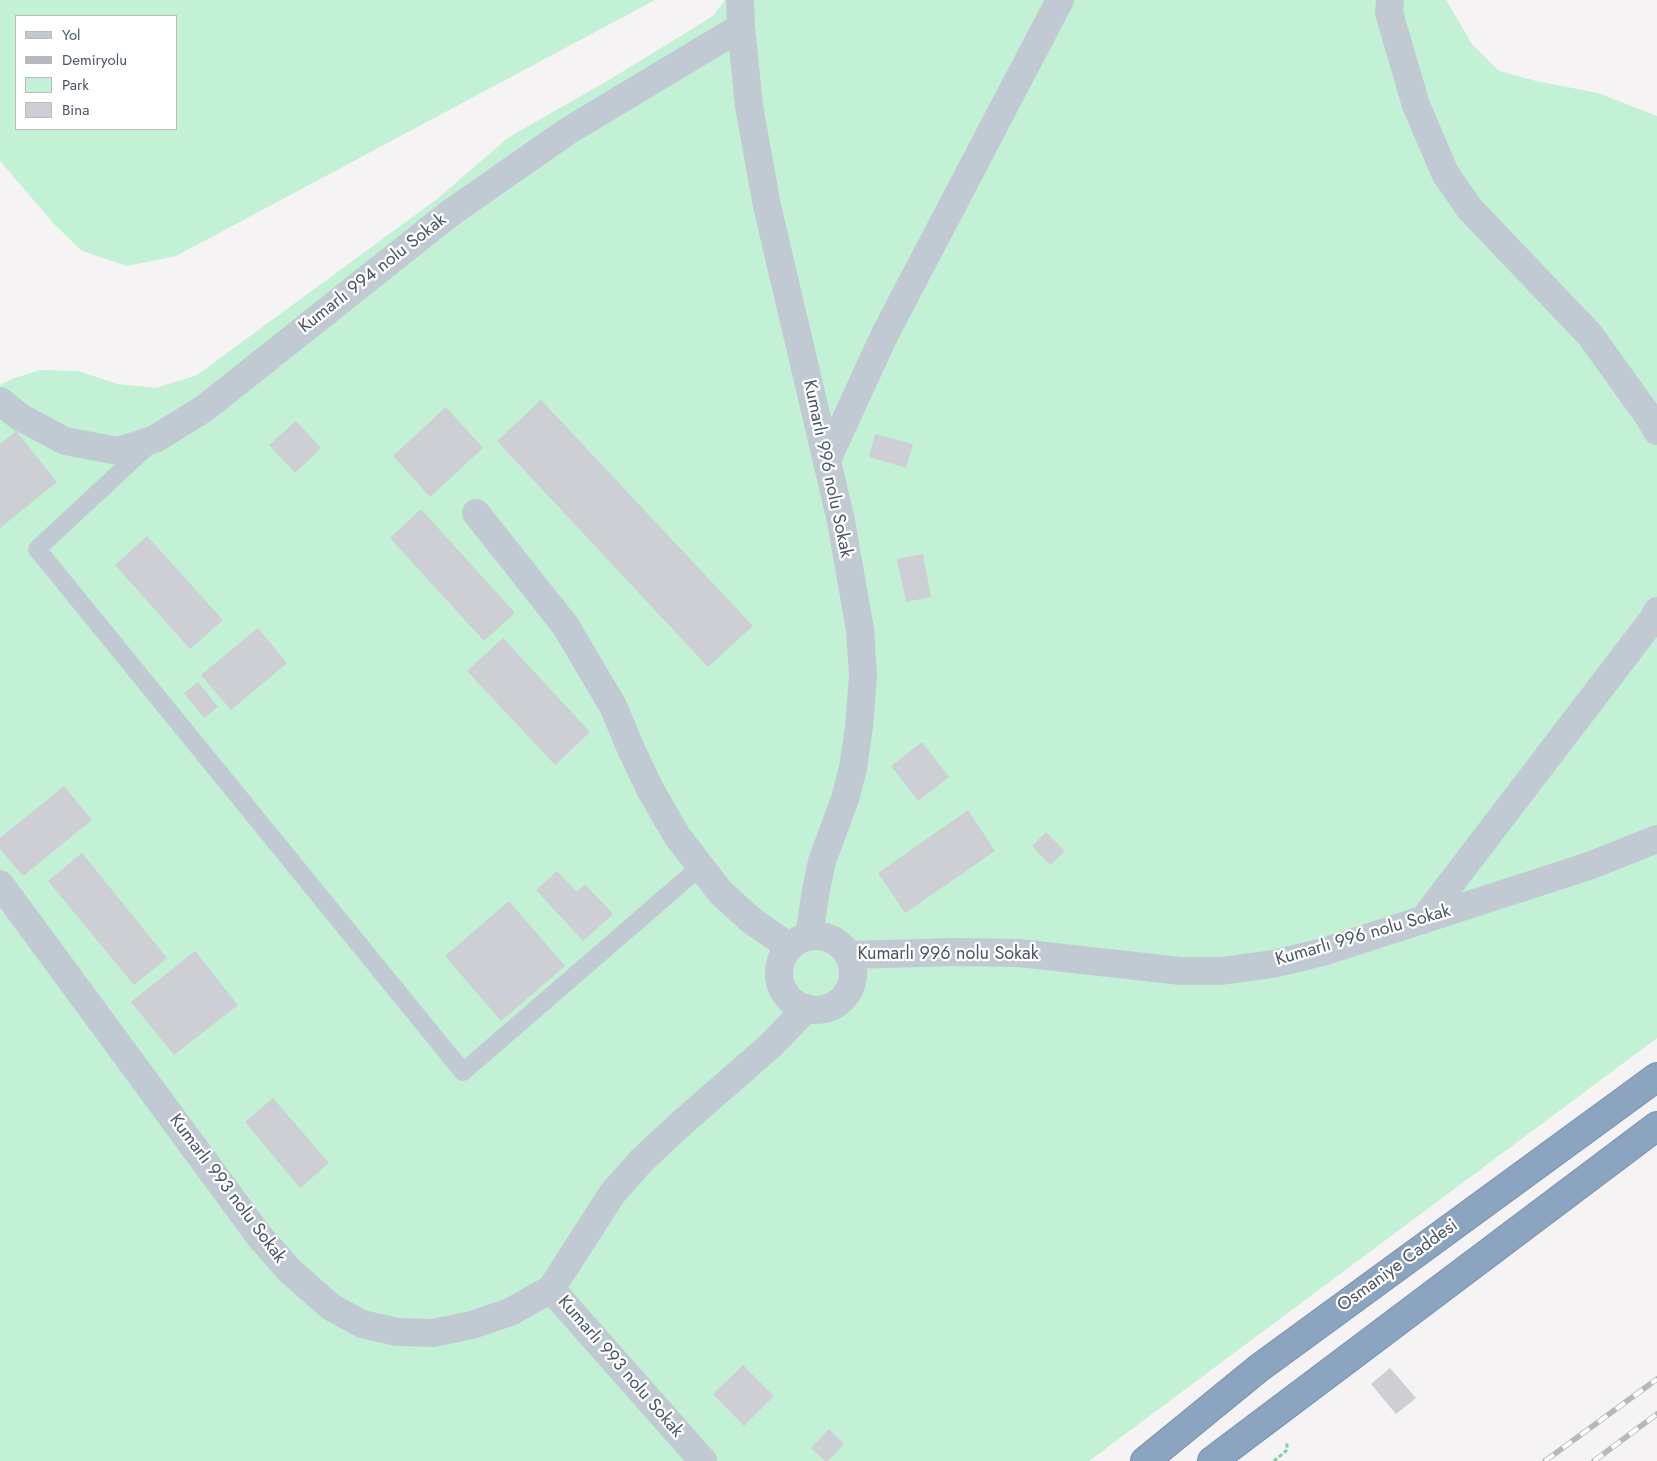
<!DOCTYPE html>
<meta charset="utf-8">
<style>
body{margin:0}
#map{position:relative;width:1657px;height:1461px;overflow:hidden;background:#f5f3f3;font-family:Jost,sans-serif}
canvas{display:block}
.legend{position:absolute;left:15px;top:15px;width:162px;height:115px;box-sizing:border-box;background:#fff;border:1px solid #b7bbc0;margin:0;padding:6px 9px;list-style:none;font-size:15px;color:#4a5661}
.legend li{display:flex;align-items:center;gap:10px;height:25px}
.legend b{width:25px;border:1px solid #b7bbc0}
</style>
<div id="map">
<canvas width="1657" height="1461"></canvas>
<ul class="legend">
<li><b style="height:6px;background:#c1cad2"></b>Yol</li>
<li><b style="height:6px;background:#b5b8bd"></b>Demiryolu</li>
<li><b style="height:14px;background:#c3f1d5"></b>Park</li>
<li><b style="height:14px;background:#cdcfd5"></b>Bina</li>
</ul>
</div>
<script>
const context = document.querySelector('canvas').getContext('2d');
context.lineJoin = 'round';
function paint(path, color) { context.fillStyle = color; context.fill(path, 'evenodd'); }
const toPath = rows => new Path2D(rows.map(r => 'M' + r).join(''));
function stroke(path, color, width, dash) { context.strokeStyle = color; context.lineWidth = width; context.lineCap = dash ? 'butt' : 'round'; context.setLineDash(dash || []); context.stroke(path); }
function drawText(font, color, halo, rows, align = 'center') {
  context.font = font + ' Jost,sans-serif'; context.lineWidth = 4.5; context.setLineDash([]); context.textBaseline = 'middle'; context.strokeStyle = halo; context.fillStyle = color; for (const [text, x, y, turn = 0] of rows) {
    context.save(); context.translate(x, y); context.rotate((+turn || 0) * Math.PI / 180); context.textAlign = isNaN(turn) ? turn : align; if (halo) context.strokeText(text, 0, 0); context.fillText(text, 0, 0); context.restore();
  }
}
paint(toPath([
 [0,0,655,0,176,256,127,266,82,251,55,225,0,161],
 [176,16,176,129,16,129,16,16],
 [725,0,1446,0,1472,44,1499,71,1536,81,1598,93,1657,116,1657,1038,1089,1461,0,1461,0,385,12,379,40,370,78,371,118,384,156,388,197,375,437,199,509,137,609,80,713,16]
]), '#c3f1d5');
paint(toPath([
 [541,400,753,626,708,667,497,441],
 [446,407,483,448,430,497,393,456],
 [296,421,321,448,295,473,269,445],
 [16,431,57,482,0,528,0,444],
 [875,434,913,444,906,468,869,457],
 [421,509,515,613,484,641,390,538],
 [147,536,223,620,190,649,115,565],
 [923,554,931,597,906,602,897,559],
 [258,628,287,663,231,710,201,675],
 [503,638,590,732,555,765,467,671],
 [198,682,218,707,204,718,184,693],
 [922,742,949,777,918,801,891,766],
 [64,786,92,820,23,876,0,849,0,838],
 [968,810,995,851,905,913,878,873],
 [1046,832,1065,851,1050,865,1032,846],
 [82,853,167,958,134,985,48,881],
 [557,871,577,892,585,884,613,914,583,941,536,890],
 [509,901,565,966,501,1021,445,956],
 [195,951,238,1005,174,1055,131,1002],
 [273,1098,329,1163,300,1188,245,1122],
 [743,1365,774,1396,744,1426,713,1394],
 [1390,1368,1416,1398,1396,1414,1371,1384],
 [829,1429,844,1444,828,1461,825,1461,811,1448]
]), '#cdcfd5');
const highway = toPath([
 [1145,1461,1259,1368,1657,1077],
 [1212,1461,1657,1126]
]);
stroke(highway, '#7690ad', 30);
stroke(toPath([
 [1274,1461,1287,1450,1287,1443]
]), '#7ad0a6', 3, [4, 2.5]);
stroke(toPath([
 [149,445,37,549,463,1072,700,867]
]), '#c1cad2', 18);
stroke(toPath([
 [740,0,741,27,749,106,767,206,841,521,860,630,863,675,859,727,853,768,845,799,822,861,816,890,809,936],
 [1390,0,1389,13,1416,105,1445,173,1469,208,1590,335,1649,417,1657,431],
 [0,401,20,417,65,441,118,451,155,439,205,408,449,214,568,131,741,27],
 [827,460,885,334,1060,0],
 [476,513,565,625,613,706,631,749,650,789,677,836,721,893,752,921,790,947],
 [0,884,260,1237,290,1271,331,1307,362,1324,397,1332,433,1333,472,1325,510,1312,551,1289,703,1461],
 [1423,920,1653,619,1657,611],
 '779 973a37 37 0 1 1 74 0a37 37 0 1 1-74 0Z',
 [849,955,954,952,1019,953,1181,971,1221,971,1273,964,1323,952,1589,866,1657,839],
 [551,1289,612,1194,642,1160,683,1122,770,1046,807,1008]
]), '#c1cad2', 28);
stroke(highway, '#8ba5c1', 28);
const rail = toPath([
 [1545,1461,1657,1379],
 [1594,1461,1657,1414]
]);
stroke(rail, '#b5b8bd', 5.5);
stroke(rail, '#fff', 4, [11]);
drawText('18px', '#4a5661', '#fff', [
 ["Kumarlı 994 nolu Sokak",373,274,-38],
 ["Kumarlı 996 nolu Sokak",827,469,78],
 ["Kumarlı 996 nolu Sokak",1363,936,-16],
 ["Kumarlı 996 nolu Sokak",948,955],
 ["Kumarlı 993 nolu Sokak",227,1189,53],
 ["Osmaniye Caddesi",1398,1266,-36],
 ["Kumarlı 993 nolu Sokak",620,1367,49]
]);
</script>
